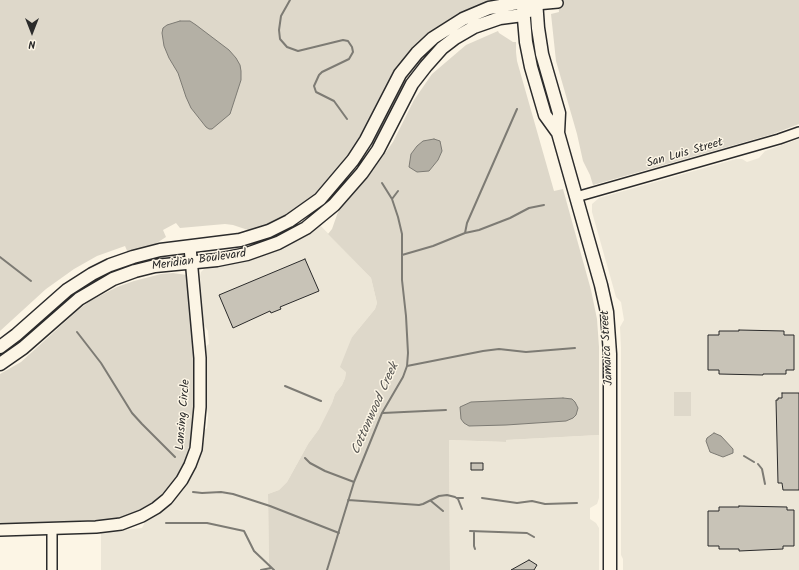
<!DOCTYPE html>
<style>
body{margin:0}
#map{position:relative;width:799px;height:570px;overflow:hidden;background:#fcf5e5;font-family:Kalam,sans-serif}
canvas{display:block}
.north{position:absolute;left:12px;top:12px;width:40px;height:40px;-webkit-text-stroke:3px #fcf5e5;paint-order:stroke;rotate:180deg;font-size:11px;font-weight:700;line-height:16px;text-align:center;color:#2b2b2b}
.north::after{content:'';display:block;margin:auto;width:14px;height:18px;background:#2b2b2b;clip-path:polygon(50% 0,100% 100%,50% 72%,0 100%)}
</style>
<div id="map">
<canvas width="799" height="570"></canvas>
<div class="north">N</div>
</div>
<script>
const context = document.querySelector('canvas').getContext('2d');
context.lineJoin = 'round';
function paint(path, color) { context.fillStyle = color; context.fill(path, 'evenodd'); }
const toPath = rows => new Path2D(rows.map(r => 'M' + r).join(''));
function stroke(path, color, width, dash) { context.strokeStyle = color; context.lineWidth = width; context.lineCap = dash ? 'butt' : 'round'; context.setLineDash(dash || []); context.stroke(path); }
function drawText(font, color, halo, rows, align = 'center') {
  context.font = font + ' Kalam,sans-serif'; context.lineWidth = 3; context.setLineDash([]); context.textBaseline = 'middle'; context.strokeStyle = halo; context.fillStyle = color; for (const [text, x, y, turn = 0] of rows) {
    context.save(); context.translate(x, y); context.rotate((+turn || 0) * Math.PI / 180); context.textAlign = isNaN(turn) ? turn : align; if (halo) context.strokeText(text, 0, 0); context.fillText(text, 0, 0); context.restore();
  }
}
paint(toPath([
 [799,139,799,570,623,570,623,559,621,555,621,348,620,327,624,320,621,302,616,297,592,212,592,204,599,198,736,159,742,159,747,162,759,158,765,151],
 [319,224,371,278,377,303,375,309,352,337,345,378,342,385,335,394,332,403,319,429,308,444,287,482,279,490,268,494,269,570,101,570,101,532,142,528,146,520,167,506,181,492,190,479,199,460,203,444,204,430,207,428,208,417,208,413,206,409,206,346,209,344,208,331,204,325,200,277,201,272,204,269,212,267,213,265],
 [599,435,599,498,597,504,590,508,590,519,596,523,599,528,599,570,450,570,449,440,505,442,506,440]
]), '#ece6d7');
paint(toPath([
 [0,0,501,0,439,27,356,149,322,190,295,212,271,225,251,231,233,225,225,224,180,228,176,223,163,230,166,237,149,248,128,253,125,246,97,256,74,269,46,289,0,331],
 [558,0,799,0,799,124,773,134,593,185,590,175,583,161,577,134,556,61,551,14,559,12],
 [498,31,499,33,513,42,516,42,516,52,517,61,554,191,563,189,591,290,597,319,599,347,599,435,506,440,506,442,449,440,450,570,269,570,268,494,279,490,287,482,308,444,319,429,332,403,335,394,342,385,345,378,346,372,340,367,352,337,375,309,377,303,371,278,328,234,332,229,338,212,368,177,393,142,414,100,432,74,466,45],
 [173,273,187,275,188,278,195,363,195,396,191,439,185,461,175,479,167,489,153,502,132,514,118,518,103,520,0,524,0,374,21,362,77,311,90,301,117,287,134,281,161,274],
 [674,392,691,392,691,416,674,416]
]), '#ded8ca');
const water = toPath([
 [180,21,190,21,196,25,229,50,236,58,240,65,241,71,241,80,230,114,212,129,209,129,206,127,191,108,186,97,178,73,169,58,164,46,162,33,163,28,167,25,180,21],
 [434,139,440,141,442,151,438,160,429,171,417,172,409,167,411,154,417,146,423,141,434,139],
 [563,398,572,399,575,402,578,408,576,415,573,418,566,421,506,425,469,426,464,423,461,419,460,407,471,402,563,398],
 [714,433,721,436,733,449,733,453,723,457,710,452,706,441,707,438,714,433]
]);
paint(water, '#b4b0a5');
stroke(water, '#7d7b74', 1);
stroke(toPath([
 [290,0,281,16,279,30,280,39,287,47,298,51,343,40,348,41,352,47,353,52,349,59,322,72,319,75,314,86,316,92,334,101,347,119],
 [392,199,398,191],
 [465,233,467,223,517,109],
 [402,255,433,246,465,233,479,230,510,218,529,208,544,205],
 [0,257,31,281],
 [77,332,101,363,132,413,142,424,175,457],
 [407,366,483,351,499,349,526,352,575,348],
 [285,386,321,401],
 [383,413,446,410],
 [744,456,754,462],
 [305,458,310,463,325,471,354,482],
 [758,464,762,469,765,484],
 [193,492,202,493,221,492,233,494,270,506,339,533],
 [457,498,463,498],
 [482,498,517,503,532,501,545,504,577,503],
 [348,500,419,505,423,504,439,496,447,495,455,497,458,499,462,509],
 [431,501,443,511],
 [166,523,207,523,244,531,254,551,274,570],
 [470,531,527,533,534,537],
 [474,532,474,546,475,549],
 [261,570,271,568],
 [327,570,354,482,382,413,403,377,407,366,408,353,406,316,402,280,402,234,398,217,392,199,382,183]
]), '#7d7b74', 2);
const building = toPath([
 [305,259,319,291,280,307,281,309,271,313,270,311,233,328,219,295,305,259],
 [739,330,784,331,784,335,794,335,794,370,786,370,786,374,763,374,763,375,719,374,719,370,708,370,708,335,719,335,719,331,739,331,739,330],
 [782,393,799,393,799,490,783,490,782,483,778,483,776,400,778,400,778,398,782,398,782,393],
 [471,463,483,463,483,470,471,470,471,463],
 [739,506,787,507,787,510,794,510,794,546,783,546,783,549,739,551,739,549,719,549,719,546,708,546,708,511,719,511,719,507,739,507,739,506],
 [529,560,537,565,534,570,511,570,529,560]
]);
paint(building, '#c8c3b7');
stroke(building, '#2b2b2b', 1);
const minor = toPath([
 [536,5,558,3],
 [576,197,779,139,799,132],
 [52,570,52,529]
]);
const tertiary = toPath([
 [0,530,96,527,121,524,142,516,156,508,167,499,182,480,190,465,196,449,200,407,200,358,190,247]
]);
const secondary = toPath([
 [536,0,538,28,542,54,559,113,558,133],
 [523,7,526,42,531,67,545,115,558,133,601,285,607,312,610,354,610,570],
 [0,347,16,335,67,290,92,274,110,265,133,257,160,250,240,240,269,231,289,221,320,199,353,160,366,140,400,74,417,53,433,38,463,19,489,8,517,3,536,5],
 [0,364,23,348,79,299,113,279,135,271,155,266,217,260,247,254,278,243,306,228,334,205,362,173,378,150,412,84,426,66,442,48,455,38,474,27,500,18,523,15,536,5]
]);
stroke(minor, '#2b2b2b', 12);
stroke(tertiary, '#2b2b2b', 14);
stroke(secondary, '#2b2b2b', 15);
stroke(minor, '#fcf5e5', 9);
stroke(tertiary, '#fcf5e5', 11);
stroke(secondary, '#fcf5e5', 12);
drawText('12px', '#2b2b2b', '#fcf5e5', [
 ["San Luis Street",685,154,-16],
 ["Meridian Boulevard",199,261,-8],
 ["Jamaica Street",608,348,-93],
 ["Lansing Circle",184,415,-85]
]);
drawText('italic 13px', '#545350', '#fcf5e5', [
 ["Cottonwood Creek",376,409,-66]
]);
</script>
